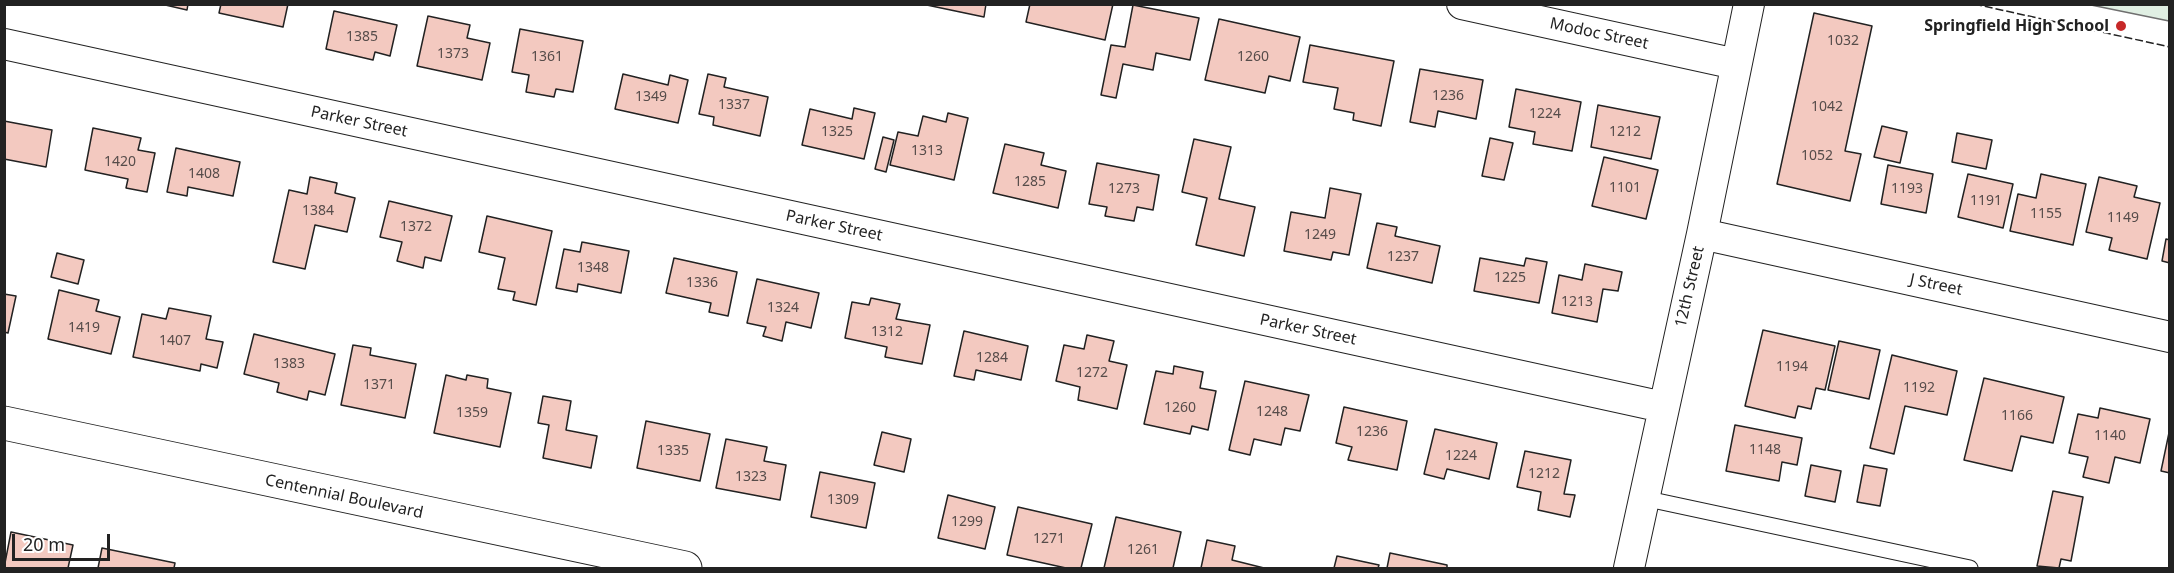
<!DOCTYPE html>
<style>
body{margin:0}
#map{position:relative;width:2174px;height:573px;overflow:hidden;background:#fff;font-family:"Noto Sans",sans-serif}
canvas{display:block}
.frame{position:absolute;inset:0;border:6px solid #222;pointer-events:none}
.scale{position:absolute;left:12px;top:534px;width:98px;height:27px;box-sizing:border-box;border:3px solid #222;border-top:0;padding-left:8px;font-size:18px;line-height:21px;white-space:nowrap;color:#222;-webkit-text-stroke:4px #fff;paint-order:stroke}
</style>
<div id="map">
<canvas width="2174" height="573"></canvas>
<div class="frame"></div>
<div class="scale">20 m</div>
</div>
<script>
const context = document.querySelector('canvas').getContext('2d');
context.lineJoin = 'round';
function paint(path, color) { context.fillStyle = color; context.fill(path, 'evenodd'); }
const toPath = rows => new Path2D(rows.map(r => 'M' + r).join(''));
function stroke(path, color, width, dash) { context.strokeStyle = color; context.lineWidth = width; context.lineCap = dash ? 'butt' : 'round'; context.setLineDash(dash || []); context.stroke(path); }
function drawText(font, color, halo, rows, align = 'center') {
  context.font = font + ' "Noto Sans",sans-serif'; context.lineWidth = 4.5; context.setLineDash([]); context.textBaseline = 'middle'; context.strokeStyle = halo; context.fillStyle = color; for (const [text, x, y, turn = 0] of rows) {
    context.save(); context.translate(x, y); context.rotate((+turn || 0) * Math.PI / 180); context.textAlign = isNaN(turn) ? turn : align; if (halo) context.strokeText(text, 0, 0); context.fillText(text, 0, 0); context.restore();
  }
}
const green = toPath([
 [2091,5,2169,5,2169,21,2091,5]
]);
paint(green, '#e0efe3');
stroke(green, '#6f6f6f', 1.5);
const building = toPath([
 [161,4,188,4,187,10,161,4],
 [221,4,288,4,283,27,219,13,221,4],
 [922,4,986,4,984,17,922,4],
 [1030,4,1113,4,1105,40,1026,22,1030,4],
 [1133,5,1199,18,1190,60,1156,53,1153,70,1123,64,1116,98,1101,95,1111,45,1125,47,1133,5],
 [334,11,397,25,390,56,375,52,373,60,326,49,334,11],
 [1814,13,1872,26,1845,151,1861,154,1850,201,1777,184,1814,13],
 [428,16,470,25,467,38,490,43,482,80,417,66,428,16],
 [1219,19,1300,37,1290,81,1269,76,1265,93,1205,80,1219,19],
 [520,29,583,41,573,92,556,89,554,97,526,92,529,75,512,72,520,29],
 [1310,45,1394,61,1381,126,1353,120,1354,113,1334,109,1338,88,1303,82,1310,45],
 [1420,69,1483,80,1476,119,1438,111,1435,127,1410,122,1420,69],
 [623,74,668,85,670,75,688,80,678,123,615,109,623,74],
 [708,74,726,78,724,87,768,97,760,136,713,125,714,117,699,114,708,74],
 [1516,89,1581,102,1572,151,1533,144,1535,132,1509,127,1516,89],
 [1598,105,1660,117,1651,159,1591,147,1598,105],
 [854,108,875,113,864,159,802,145,810,109,852,119,854,108],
 [948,113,968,118,954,180,890,165,898,132,918,136,923,116,946,122,948,113],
 [4,121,52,130,46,167,4,159,4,121],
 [1882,126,1907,132,1900,163,1874,157,1882,126],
 [93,128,141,138,138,150,155,153,147,192,126,188,128,179,85,170,93,128],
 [1957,133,1992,140,1986,169,1952,162,1957,133],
 [883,137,894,140,886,172,875,169,883,137],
 [1490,138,1513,143,1504,180,1482,176,1490,138],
 [1194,139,1231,147,1219,199,1255,207,1244,256,1196,245,1207,198,1182,192,1194,139],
 [1005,144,1044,153,1041,165,1066,171,1058,208,993,193,1005,144],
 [176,148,240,162,233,196,188,187,187,196,167,192,176,148],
 [1604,157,1658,170,1646,219,1592,206,1604,157],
 [1097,163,1159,175,1153,210,1137,207,1134,221,1105,216,1107,207,1089,204,1097,163],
 [1888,165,1933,174,1926,213,1881,204,1888,165],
 [1968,174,2013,184,2003,228,1958,217,1968,174],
 [2041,174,2086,184,2073,245,2010,231,2018,194,2036,198,2041,174],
 [310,177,337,183,335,193,355,198,347,232,315,225,305,269,273,262,289,190,307,194,310,177],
 [2099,177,2137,186,2134,197,2160,203,2147,259,2109,250,2112,238,2086,232,2099,177],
 [1330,188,1361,194,1349,255,1333,252,1331,260,1284,251,1291,212,1325,218,1330,188],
 [389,201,452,216,441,261,425,257,423,268,397,261,402,242,380,237,389,201],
 [487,216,552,231,536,305,513,300,515,292,498,289,505,258,479,252,487,216],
 [1377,223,1397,227,1395,236,1440,246,1432,283,1367,268,1377,223],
 [2166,239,2170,240,2170,263,2162,261,2166,239],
 [582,242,629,251,621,293,578,284,577,292,556,288,564,249,580,252,582,242],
 [57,253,84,260,78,284,51,277,57,253],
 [674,258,737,272,728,316,709,312,711,303,666,293,674,258],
 [1480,258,1524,266,1526,258,1547,262,1539,303,1474,291,1480,258],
 [1585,264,1622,272,1618,291,1603,289,1597,322,1552,313,1559,275,1582,280,1585,264],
 [757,279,819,293,811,328,786,322,782,341,763,336,766,327,747,323,757,279],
 [59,290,99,300,96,311,120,317,111,354,48,339,59,290],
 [4,294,16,296,8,333,4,332,4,294],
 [871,298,900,304,896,319,930,325,922,364,885,357,887,347,845,338,852,302,869,305,871,298],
 [169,308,211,316,206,339,223,342,217,368,201,364,200,371,133,357,142,314,166,319,169,308],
 [1763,330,1835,346,1825,390,1816,388,1811,409,1798,406,1795,418,1745,406,1763,330],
 [964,331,1028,346,1021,380,976,370,974,380,954,376,964,331],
 [254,334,335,354,325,395,309,391,307,400,277,392,279,383,244,374,254,334],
 [1087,335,1114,341,1109,361,1127,365,1117,409,1078,400,1080,387,1056,381,1064,345,1084,349,1087,335],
 [1839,341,1880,350,1869,399,1828,390,1839,341],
 [353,345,371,348,370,355,416,364,405,418,341,405,353,345],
 [1892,355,1957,371,1947,415,1905,406,1894,454,1870,448,1892,355],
 [1174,366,1203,372,1200,388,1216,391,1208,430,1192,426,1190,434,1144,424,1156,371,1173,374,1174,366],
 [446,375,466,380,467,375,488,379,487,388,511,393,500,447,434,433,446,375],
 [1984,378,2064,397,2053,443,2021,436,2012,471,1964,460,1984,378],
 [1245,381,1309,395,1300,431,1285,428,1281,445,1254,439,1250,455,1229,450,1245,381],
 [543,396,571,401,566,430,597,436,591,468,543,458,549,425,538,423,543,396],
 [1344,407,1407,421,1397,470,1348,460,1352,447,1336,443,1344,407],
 [2100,408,2150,419,2140,463,2115,457,2109,483,2083,477,2088,457,2069,453,2078,414,2098,418,2100,408],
 [646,421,710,434,700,481,637,468,646,421],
 [1735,425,1802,438,1797,465,1782,462,1779,481,1726,471,1735,425],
 [2170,428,2170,473,2161,471,2170,428],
 [1435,429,1497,443,1489,479,1447,469,1444,479,1424,474,1435,429],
 [882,432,911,439,904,472,874,465,882,432],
 [726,439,767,447,764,461,786,465,780,500,716,488,726,439],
 [1525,451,1571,460,1564,494,1575,495,1570,517,1538,510,1541,492,1517,487,1525,451],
 [1811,465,1841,471,1835,502,1805,496,1811,465],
 [1864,465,1887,469,1880,506,1857,502,1864,465],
 [820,472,875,483,866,528,811,517,820,472],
 [2053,491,2083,497,2071,561,2061,559,2059,568,2037,566,2053,491],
 [948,495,995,507,985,549,938,538,948,495],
 [1018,507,1092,524,1081,568,1066,568,1007,555,1018,507],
 [1116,517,1181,532,1173,568,1104,568,1116,517],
 [11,532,73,545,68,568,4,568,11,532],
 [1207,540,1235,546,1232,560,1264,568,1201,568,1207,540],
 [102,548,175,563,174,568,98,568,102,548],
 [1390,553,1447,565,1447,568,1387,568,1390,553],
 [1337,556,1379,565,1378,568,1334,568,1337,556]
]);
paint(building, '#f3c9c0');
stroke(building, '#222', 1.5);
const lane = toPath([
 [1643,498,1970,568]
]);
const street = toPath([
 [1462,4,1736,64],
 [4,44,1663,407],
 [1702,234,2170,337],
 [1629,568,1702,234,1749,4]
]);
const secondary = toPath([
 [4,423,685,568]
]);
stroke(lane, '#222', 17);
stroke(street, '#222', 32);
stroke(secondary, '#222', 35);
stroke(lane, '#fff', 15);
stroke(street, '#fff', 30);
stroke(secondary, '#fff', 33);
stroke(toPath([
 [1974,4,2170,47]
]), '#222', 1.5, [8, 3]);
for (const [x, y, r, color] of [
 [2121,26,6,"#c62828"]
]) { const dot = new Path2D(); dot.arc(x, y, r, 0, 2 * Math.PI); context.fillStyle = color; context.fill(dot); stroke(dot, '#fff', 2); }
drawText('14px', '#564c4a', null, [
 ["1385",362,37],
 ["1032",1843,41],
 ["1373",453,54],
 ["1361",547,57],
 ["1260",1253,57],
 ["1236",1448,96],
 ["1349",651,97],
 ["1337",734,105],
 ["1042",1827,107],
 ["1224",1545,114],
 ["1325",837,132],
 ["1212",1625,132],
 ["1313",927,151],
 ["1052",1817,156],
 ["1420",120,162],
 ["1408",204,174],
 ["1285",1030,182],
 ["1101",1625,188],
 ["1273",1124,189],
 ["1193",1907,189],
 ["1191",1986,201],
 ["1384",318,211],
 ["1155",2046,214],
 ["1149",2123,218],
 ["1372",416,227],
 ["1249",1320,235],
 ["1237",1403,257],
 ["1348",593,268],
 ["1225",1510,278],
 ["1336",702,283],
 ["1213",1577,302],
 ["1324",783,308],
 ["1419",84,328],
 ["1312",887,332],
 ["1407",175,341],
 ["1284",992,358],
 ["1383",289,364],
 ["1194",1792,367],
 ["1272",1092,373],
 ["1371",379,385],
 ["1192",1919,388],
 ["1260",1180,408],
 ["1248",1272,412],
 ["1359",472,413],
 ["1166",2017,416],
 ["1236",1372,432],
 ["1140",2110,436],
 ["1148",1765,450],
 ["1335",673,451],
 ["1224",1461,456],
 ["1212",1544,474],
 ["1323",751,477],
 ["1309",843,500],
 ["1299",967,522],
 ["1271",1049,539],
 ["1261",1143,550]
]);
drawText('bold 16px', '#222', '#fff', [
 ["Springfield High School",2109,26]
], 'right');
drawText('16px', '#222', '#fff', [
 ["Modoc Street",1599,34,12],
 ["Parker Street",359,122,12],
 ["Parker Street",834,226,12],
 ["J Street",1936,285,12],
 ["12th Street",1690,287,-77],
 ["Parker Street",1308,330,12],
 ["Centennial Boulevard",344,497,12]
]);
</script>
